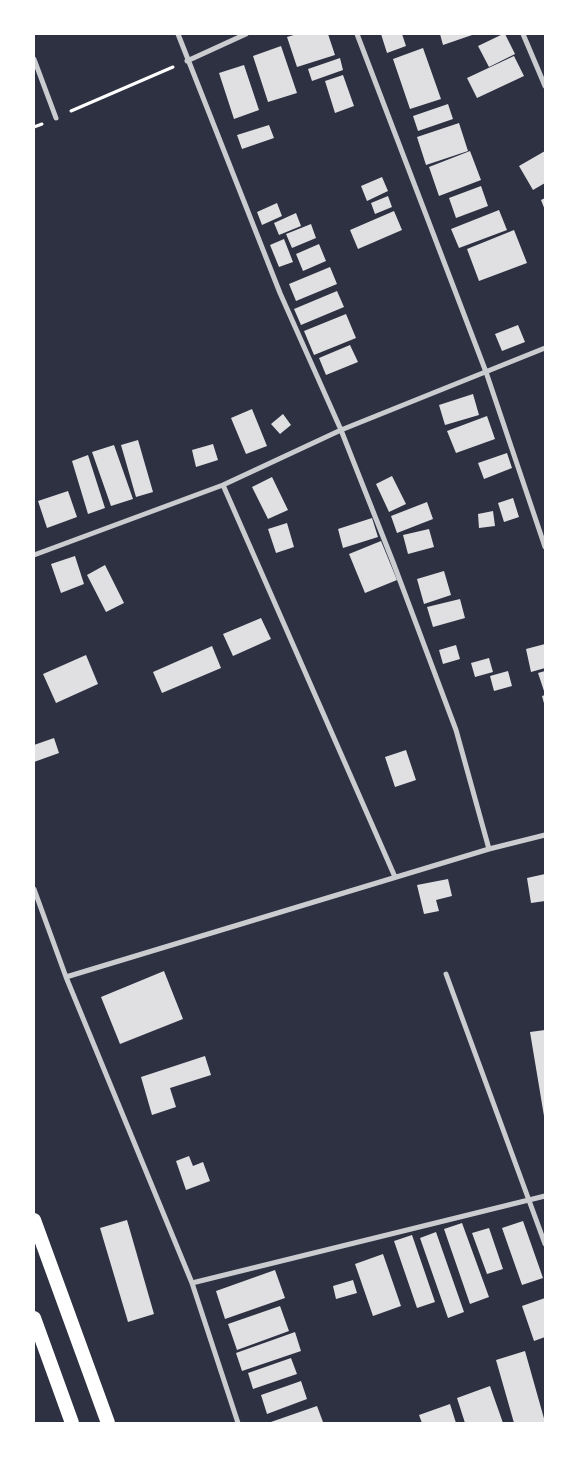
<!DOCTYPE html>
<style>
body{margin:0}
#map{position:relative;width:579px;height:1457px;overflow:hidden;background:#2d3142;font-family:Commissioner,sans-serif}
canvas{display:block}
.frame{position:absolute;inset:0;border:35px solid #fff;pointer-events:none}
</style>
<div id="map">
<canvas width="579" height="1457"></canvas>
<div class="frame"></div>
</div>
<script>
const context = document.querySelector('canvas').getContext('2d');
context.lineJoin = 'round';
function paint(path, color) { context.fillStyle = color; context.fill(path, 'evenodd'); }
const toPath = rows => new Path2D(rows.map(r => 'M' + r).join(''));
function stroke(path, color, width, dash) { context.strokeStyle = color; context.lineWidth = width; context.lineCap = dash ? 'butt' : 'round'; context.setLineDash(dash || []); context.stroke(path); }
paint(toPath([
 [297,34,328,34,335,55,297,67,287,37],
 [381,34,402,34,406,46,387,53],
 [440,34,475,34,443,45],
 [503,34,505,34,515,54,489,67,478,46],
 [281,46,297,93,268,102,253,56],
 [423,48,441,99,410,109,393,59],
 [514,56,524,76,477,98,467,78],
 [340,58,343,70,312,81,308,69],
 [244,65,259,110,234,119,219,73],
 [343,75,354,106,335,113,325,81],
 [448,104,453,119,418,131,413,116],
 [459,123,468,151,426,165,417,137],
 [269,125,274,138,242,149,237,135],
 [470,151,481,180,439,196,429,167],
 [545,151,545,183,533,190,519,166],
 [382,177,388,191,367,201,361,186],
 [481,186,488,206,456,218,449,198],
 [388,196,392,207,375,214,371,203],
 [545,198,545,210,541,200],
 [277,203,282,216,262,225,257,212],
 [499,210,507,230,459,248,451,229],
 [394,211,402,230,358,249,350,230],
 [296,213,301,226,279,235,274,223],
 [311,224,316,238,292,248,286,234],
 [514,230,527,263,479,281,467,249],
 [284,239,293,262,279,267,270,245],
 [319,244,326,261,303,271,296,254],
 [330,267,337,284,296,301,289,284],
 [337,291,344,307,301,325,294,309],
 [346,314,356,338,314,355,304,331],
 [518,325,525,342,502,351,495,334],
 [350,345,358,362,326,375,319,358],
 [473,394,479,415,445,425,439,405],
 [252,409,267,446,246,454,231,418],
 [283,414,291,425,280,434,271,424],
 [487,416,495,439,456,453,447,431],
 [138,440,153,492,136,497,121,445],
 [213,444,218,460,196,467,192,450],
 [114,445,133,499,111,506,92,452],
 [507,453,512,468,484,479,478,463],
 [88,455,105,508,88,514,72,461],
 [392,476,406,504,389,512,376,484],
 [272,477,288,510,268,519,252,487],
 [68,491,77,517,47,528,38,501],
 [513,498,519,517,504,522,498,503],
 [427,502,433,519,397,533,391,516],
 [493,511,495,526,479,528,478,514],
 [372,518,378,537,343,548,338,529],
 [287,523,294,547,276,553,268,529],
 [429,529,434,547,408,554,403,535],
 [381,541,397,580,365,593,349,554],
 [75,556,84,584,61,593,51,564],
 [105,565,124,603,106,612,87,575],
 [444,571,451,595,424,604,417,579],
 [460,599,465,618,433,627,427,607],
 [261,618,271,639,233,656,223,634],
 [545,644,545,668,531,672,526,649],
 [456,645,460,659,443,664,439,650],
 [212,646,221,668,162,693,153,672],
 [86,655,98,684,56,703,43,674],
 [489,658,493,672,475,677,471,663],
 [508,671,512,686,494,691,490,676],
 [545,671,545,694,538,673],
 [545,695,545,707,542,696],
 [54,738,59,753,34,762,34,745],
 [406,750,416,780,395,787,385,757],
 [545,874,545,901,531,903,527,878],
 [448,879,452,896,436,900,439,911,424,914,417,885],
 [164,971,183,1019,120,1044,101,997],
 [545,1030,545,1116,544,1116,530,1032],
 [205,1056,211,1075,170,1088,176,1107,152,1115,141,1077],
 [189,1156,193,1166,203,1162,210,1181,186,1190,176,1161],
 [127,1220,154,1314,128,1322,100,1228],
 [523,1221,543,1278,522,1285,502,1228],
 [462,1223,489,1297,470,1304,444,1229],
 [489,1228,503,1269,487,1274,472,1233],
 [436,1232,464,1312,448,1318,420,1238],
 [412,1235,435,1302,417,1308,394,1241],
 [383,1254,401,1306,373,1316,355,1264],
 [275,1270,285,1298,225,1319,216,1291],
 [353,1280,357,1293,336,1299,333,1286],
 [545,1298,545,1337,534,1341,522,1306],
 [280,1306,289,1331,237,1350,228,1324],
 [295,1332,301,1351,242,1371,236,1353],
 [525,1351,545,1422,543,1423,514,1423,496,1360],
 [291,1358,297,1374,253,1389,248,1373],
 [301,1381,307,1399,267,1414,261,1395],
 [490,1386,503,1423,465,1423,457,1398],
 [450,1404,456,1423,422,1423,419,1415],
 [317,1406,323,1422,269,1423,268,1423]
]), '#e0e0e3');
stroke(toPath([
 [71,111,173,67],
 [34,127,42,124]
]), '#fff', 3);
stroke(toPath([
 [178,34,280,293,341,430,393,562,456,730,489,849],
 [357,34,486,372,545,547],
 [523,34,545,86],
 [34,59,56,118],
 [187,61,246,34],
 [223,485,395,877],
 [34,555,223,485,341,430,545,348],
 [34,889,66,977,192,1283,238,1423],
 [446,974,545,1244],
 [66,977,489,849,545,835],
 [192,1283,545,1196]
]), '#caccd0', 5);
stroke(toPath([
 [34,1220,108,1423],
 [34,1318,72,1423]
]), '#fff', 14);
</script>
